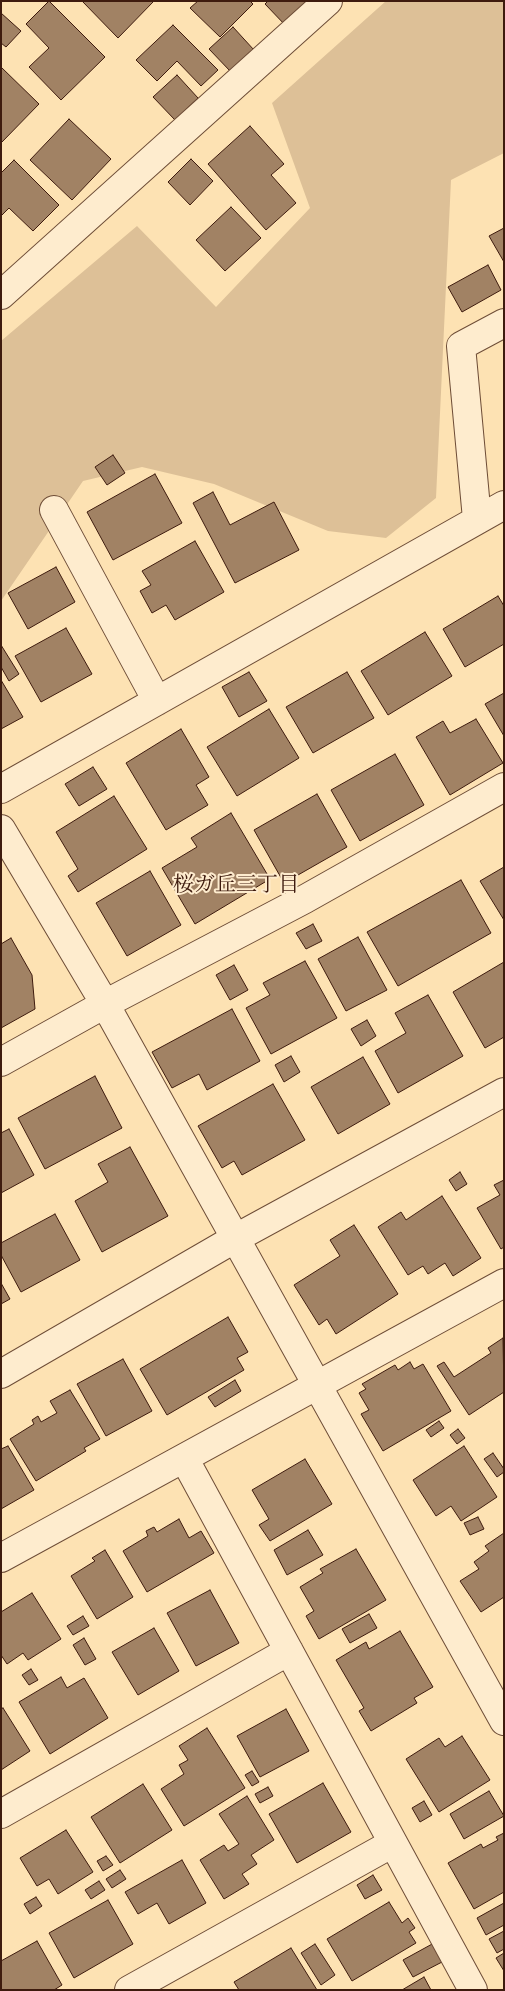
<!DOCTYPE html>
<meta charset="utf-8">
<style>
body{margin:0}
#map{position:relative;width:505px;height:1991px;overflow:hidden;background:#fde2b3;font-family:"Gentium Book Plus",serif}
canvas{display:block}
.frame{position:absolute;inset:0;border:2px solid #3e1b0e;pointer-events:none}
</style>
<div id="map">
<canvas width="505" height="1991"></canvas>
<div class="frame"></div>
</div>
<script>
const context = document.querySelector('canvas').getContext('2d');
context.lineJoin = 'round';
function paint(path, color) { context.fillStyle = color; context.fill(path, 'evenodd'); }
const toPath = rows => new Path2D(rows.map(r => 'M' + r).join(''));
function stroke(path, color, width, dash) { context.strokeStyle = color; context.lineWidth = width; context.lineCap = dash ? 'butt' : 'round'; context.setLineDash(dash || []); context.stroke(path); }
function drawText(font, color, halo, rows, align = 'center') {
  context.font = font + ' "Gentium Book Plus","Noto Serif JP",serif'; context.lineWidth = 4; context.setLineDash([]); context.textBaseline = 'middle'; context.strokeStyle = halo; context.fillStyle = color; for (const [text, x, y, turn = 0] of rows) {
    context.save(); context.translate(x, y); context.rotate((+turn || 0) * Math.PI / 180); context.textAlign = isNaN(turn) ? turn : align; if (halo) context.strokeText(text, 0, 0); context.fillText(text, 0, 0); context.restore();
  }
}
paint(toPath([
 [386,1,504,1,504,153,451,180,436,498,386,538,328,531,214,484,142,467,83,481,1,601,1,341,137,226,216,307,310,208,272,103]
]), '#ddc097');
const building = toPath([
 [49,1,105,57,61,100,29,67,49,48,26,24,49,1],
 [82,1,152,1,153,2,118,38,82,1],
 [198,1,250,1,253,4,220,37,190,8,198,1],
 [268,1,307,1,310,5,287,27,265,4,268,1],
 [1,13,21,31,6,47,1,43,1,13],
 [173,25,218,70,201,86,177,61,157,81,136,60,173,25],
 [233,27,254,50,231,72,209,49,233,27],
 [1,67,39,104,2,142,1,141,1,67],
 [177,75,198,98,175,120,153,97,177,75],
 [69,119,111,159,72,200,30,160,69,119],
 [250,126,284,164,271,175,296,203,266,230,208,164,250,126],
 [191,159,213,181,190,205,168,182,191,159],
 [14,160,59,205,33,231,9,208,1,216,1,173,14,160],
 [231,207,261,238,225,271,196,240,231,207],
 [504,228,504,262,489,236,504,228],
 [488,265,501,290,462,312,448,287,488,265],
 [113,455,125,473,107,485,95,467,113,455],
 [155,474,182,523,113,560,87,512,155,474],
 [213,492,230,525,274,502,299,550,235,583,193,503,213,492],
 [195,541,224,592,175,620,166,605,152,613,140,591,151,585,142,571,195,541],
 [56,567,75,602,28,629,8,593,56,567],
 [498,596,504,606,504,644,465,667,443,629,498,596],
 [66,628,92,674,41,702,15,656,66,628],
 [425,632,452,676,388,715,361,671,425,632],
 [1,645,19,674,9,681,1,667,1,645],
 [249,672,267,701,239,717,222,687,249,672],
 [347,672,374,718,313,753,286,707,347,672],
 [1,680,23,717,1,729,1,680],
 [504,693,504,736,485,704,504,693],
 [269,709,299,758,237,796,207,747,269,709],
 [476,719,503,763,450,795,416,737,443,721,450,733,476,719],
 [181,729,209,777,196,785,208,805,166,830,126,763,181,729],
 [395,754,424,805,360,841,331,790,395,754],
 [93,767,107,789,79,806,65,784,93,767],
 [317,794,347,847,284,883,254,830,317,794],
 [114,796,147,849,78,892,68,876,78,869,56,832,114,796],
 [231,813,270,879,195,924,162,868,197,847,191,838,231,813],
 [504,867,504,920,480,881,504,867],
 [150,871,181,925,127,956,96,903,150,871],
 [461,880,491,933,398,986,367,932,461,880],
 [313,924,322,941,306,949,296,933,313,924],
 [358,937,387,990,346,1011,318,959,358,937],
 [11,938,32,975,35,1009,1,1028,1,944,11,938],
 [305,961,337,1018,271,1054,246,1008,270,995,263,983,305,961],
 [504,962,504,1037,485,1048,453,992,504,962],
 [234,965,248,990,230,1000,216,975,234,965],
 [428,995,463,1056,398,1093,375,1051,406,1033,395,1013,428,995],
 [232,1009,260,1061,207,1090,199,1074,172,1088,152,1052,232,1009],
 [367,1020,376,1036,361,1046,351,1029,367,1020],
 [291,1056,300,1072,284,1082,275,1065,291,1056],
 [363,1057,390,1104,338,1134,311,1087,363,1057],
 [95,1076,122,1128,45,1169,18,1118,95,1076],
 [273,1084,305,1140,242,1175,234,1161,222,1168,198,1126,273,1084],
 [9,1129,34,1175,1,1193,1,1133,9,1129],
 [130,1147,168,1216,102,1252,75,1201,108,1182,98,1164,130,1147],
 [460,1172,467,1184,456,1191,449,1180,460,1172],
 [504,1180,504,1247,501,1249,477,1208,500,1195,494,1185,504,1180],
 [442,1196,481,1258,453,1276,445,1263,428,1274,423,1266,408,1275,378,1227,401,1212,406,1220,442,1196],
 [55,1214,80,1260,21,1292,1,1255,1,1243,55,1214],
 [354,1225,398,1294,336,1334,327,1319,319,1325,294,1285,340,1256,330,1240,354,1225],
 [1,1283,10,1299,1,1304,1,1283],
 [228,1317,248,1352,237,1358,244,1370,167,1415,140,1369,228,1317],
 [503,1338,504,1392,469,1415,437,1366,444,1362,454,1377,491,1353,488,1348,503,1338],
 [123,1359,152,1411,106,1436,77,1384,123,1359],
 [410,1362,414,1369,423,1364,451,1411,383,1451,361,1414,369,1410,359,1393,366,1389,362,1384,395,1365,398,1370,410,1362],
 [235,1380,241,1391,215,1407,208,1397,235,1380],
 [70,1390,100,1439,84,1448,86,1451,36,1481,10,1439,34,1424,32,1420,38,1416,41,1422,57,1413,50,1401,70,1390],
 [439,1421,444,1428,431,1437,426,1430,439,1421],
 [458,1429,465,1438,457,1444,450,1435,458,1429],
 [8,1446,34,1490,1,1509,1,1449,8,1446],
 [464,1446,497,1497,461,1521,451,1506,436,1516,413,1480,464,1446],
 [493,1453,504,1469,504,1472,497,1477,484,1459,493,1453],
 [305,1459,332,1504,270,1541,259,1525,269,1519,252,1490,305,1459],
 [478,1517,484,1529,470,1535,464,1523,478,1517],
 [179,1519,189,1538,201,1531,214,1553,147,1592,123,1551,148,1536,146,1531,154,1527,157,1532,179,1519],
 [308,1530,323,1555,287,1575,274,1550,308,1530],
 [504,1533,504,1597,481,1612,460,1581,479,1569,474,1562,489,1551,485,1546,504,1533],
 [356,1549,386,1600,319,1639,306,1616,314,1611,300,1587,323,1573,320,1569,356,1549],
 [105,1550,133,1597,97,1619,71,1576,95,1561,92,1558,105,1550],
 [210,1590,239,1643,196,1666,167,1613,210,1590],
 [32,1593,61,1639,28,1660,23,1653,7,1664,1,1655,1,1612,32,1593],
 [369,1614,377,1628,350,1643,342,1629,369,1614],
 [83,1616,89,1626,73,1635,67,1626,83,1616],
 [154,1628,179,1671,138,1695,112,1652,154,1628],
 [400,1631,433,1687,414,1698,417,1703,371,1731,359,1711,364,1708,336,1660,366,1642,369,1649,400,1631],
 [84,1638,96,1659,85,1665,73,1645,84,1638],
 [31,1669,38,1680,29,1685,22,1675,31,1669],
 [61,1677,67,1688,84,1678,108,1718,50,1754,19,1702,61,1677],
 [3,1708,30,1751,1,1770,1,1709,3,1708],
 [286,1709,309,1751,260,1777,237,1736,286,1709],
 [207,1728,245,1788,184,1826,161,1789,184,1774,179,1765,188,1760,179,1746,207,1728],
 [462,1736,490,1780,439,1812,406,1759,439,1738,445,1747,462,1736],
 [252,1771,259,1782,252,1786,245,1775,252,1771],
 [323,1783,351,1832,297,1863,269,1814,323,1783],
 [143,1784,172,1830,120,1863,91,1817,143,1784],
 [268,1787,273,1796,260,1803,255,1794,268,1787],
 [489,1791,504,1816,464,1839,450,1814,489,1791],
 [247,1796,274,1840,251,1855,257,1864,242,1874,249,1884,224,1899,200,1860,224,1845,228,1851,239,1844,219,1814,247,1796],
 [424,1801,432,1815,420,1822,412,1808,424,1801],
 [66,1830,93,1872,58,1894,49,1879,37,1886,20,1858,66,1830],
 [504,1833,504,1892,474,1909,448,1863,481,1844,483,1848,498,1840,496,1837,504,1833],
 [106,1856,113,1865,103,1871,97,1861,106,1856],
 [182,1860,206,1903,169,1924,157,1903,138,1914,125,1892,182,1860],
 [120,1870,126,1879,112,1888,106,1879,120,1870],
 [373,1875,382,1890,365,1899,357,1885,373,1875],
 [99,1881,105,1890,91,1899,85,1890,99,1881],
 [36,1897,42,1906,30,1914,24,1904,36,1897],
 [108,1900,133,1944,74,1978,49,1933,108,1900],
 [389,1902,402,1923,408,1918,415,1928,409,1932,416,1943,352,1981,327,1939,389,1902],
 [504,1903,504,1925,486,1935,477,1918,504,1903],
 [504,1931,504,1949,497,1953,489,1939,504,1931],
 [37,1941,62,1985,54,1990,1,1990,1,1961,37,1941],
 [434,1943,444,1961,413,1977,403,1960,434,1943],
 [315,1944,335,1975,321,1985,301,1953,315,1944],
 [291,1948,317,1990,239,1990,234,1982,291,1948],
 [504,1953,504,1971,496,1958,504,1953],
 [424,1977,431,1990,402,1990,424,1977]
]);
paint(building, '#a18264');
stroke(building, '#3e1b0e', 1);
const minor = toPath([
 [1,295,328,1],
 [54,510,157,701],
 [477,519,461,346,504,323],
 [1,789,504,505],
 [1,829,105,1004,504,1721],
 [1,1062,105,1004,305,899,504,787],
 [1,1374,236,1238,504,1092],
 [184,1458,473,1990],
 [1,1558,504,1283],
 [1,1814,289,1651],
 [129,1990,393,1843]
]);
stroke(minor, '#6e4d37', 30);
stroke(minor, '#feecce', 28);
drawText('21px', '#3e1b0e', '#feecce', [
 ["桜ガ丘三丁目",236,886]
]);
</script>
